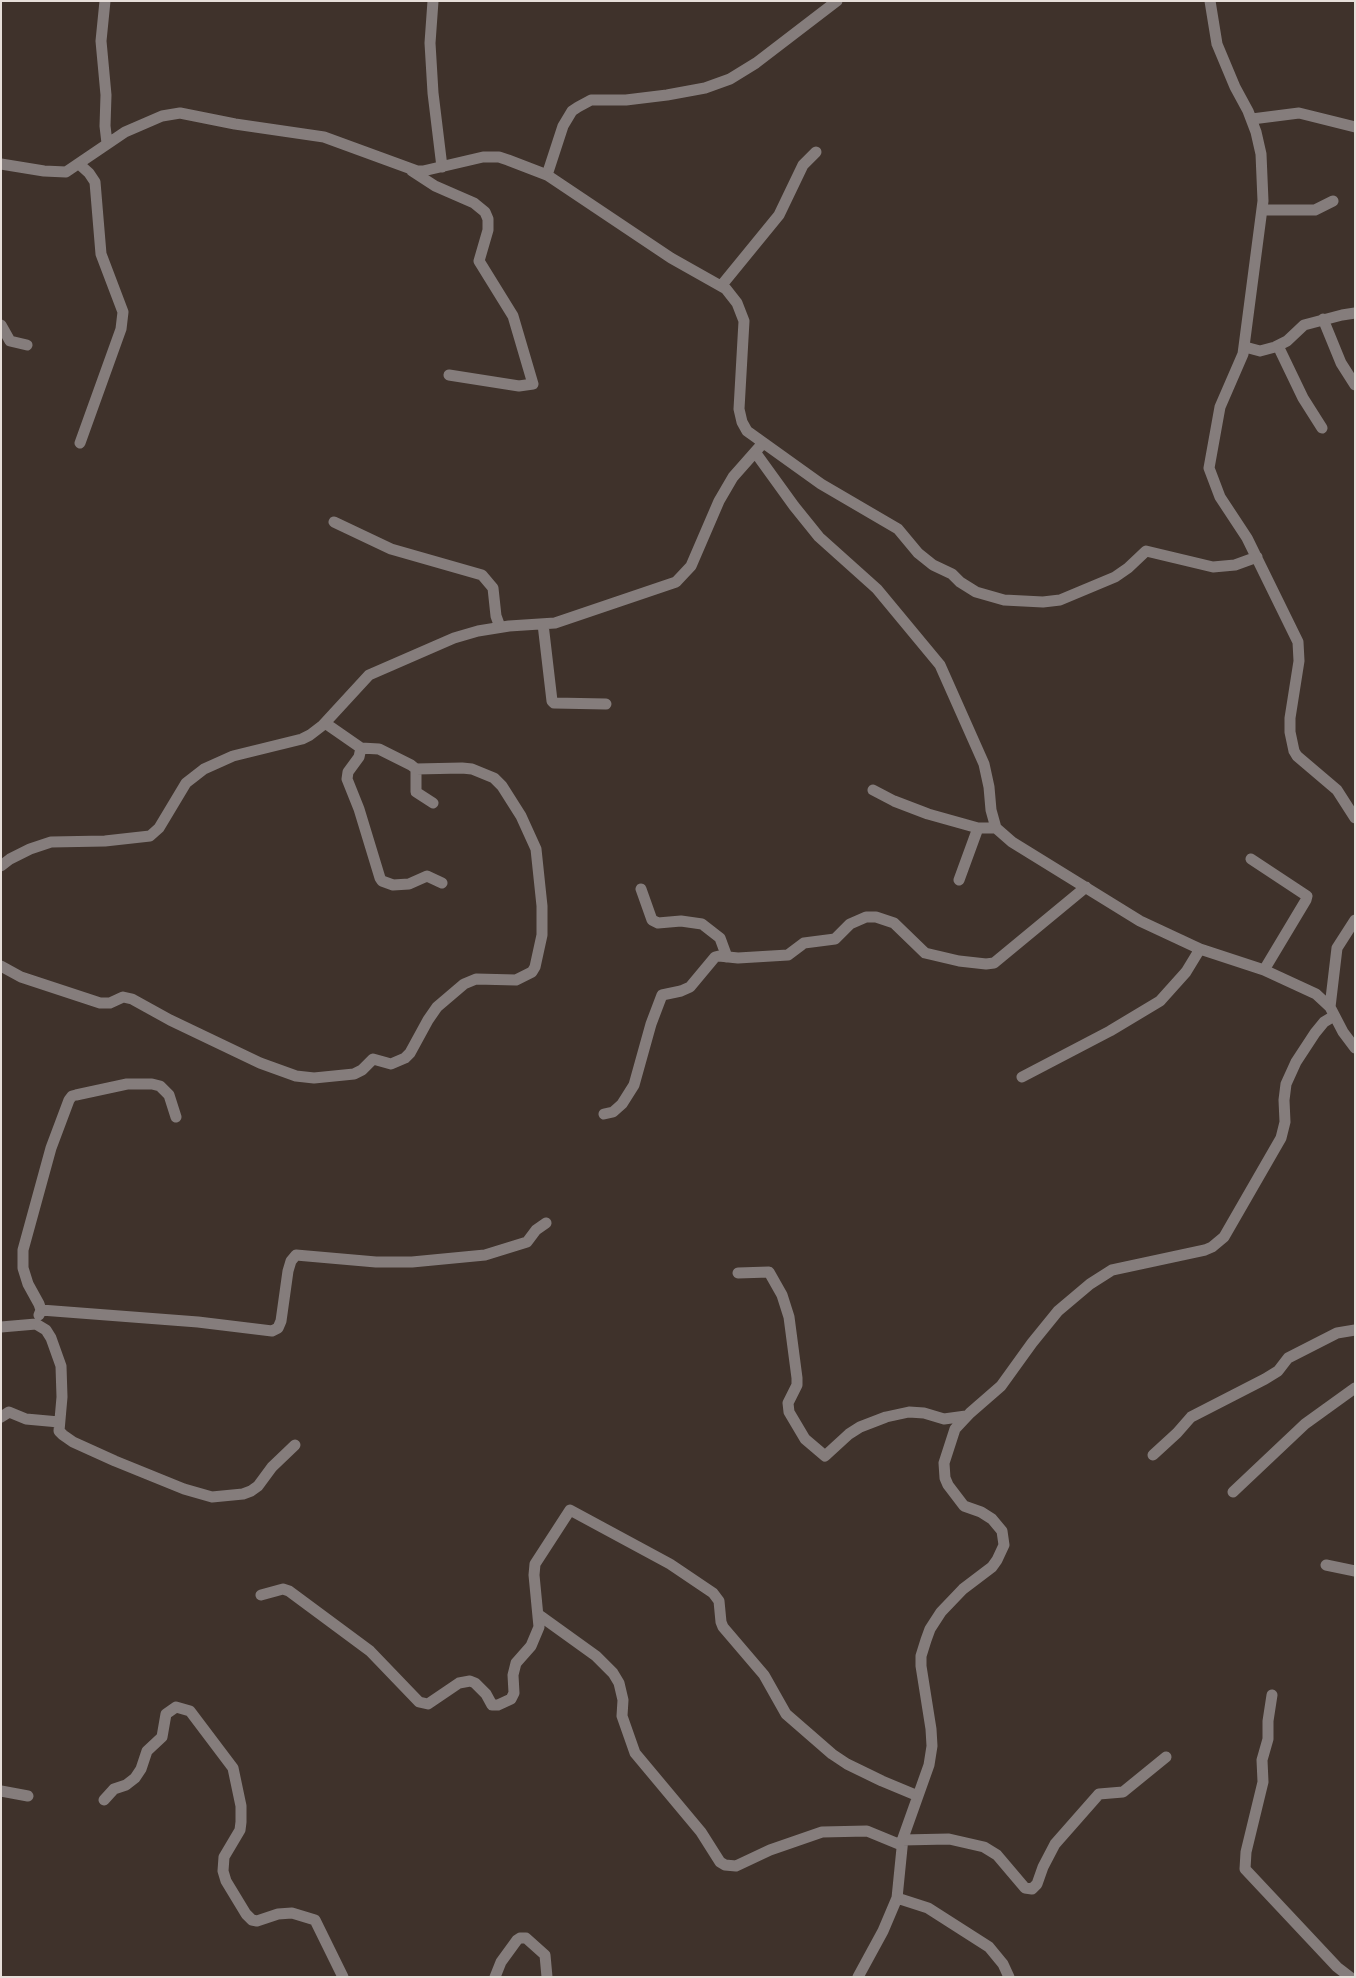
<!DOCTYPE html>
<style>
body{margin:0}
#map{position:relative;width:1356px;height:1978px;overflow:hidden;background:#3f322b;font-family:"DejaVu Sans",sans-serif}
canvas{display:block}
.frame{position:absolute;inset:0;border:2px solid #e6ded9;pointer-events:none}
</style>
<div id="map">
<canvas width="1356" height="1978"></canvas>
<div class="frame"></div>
</div>
<script>
const context = document.querySelector('canvas').getContext('2d');
context.lineJoin = 'round';
const toPath = rows => new Path2D(rows.map(r => 'M' + r).join(''));
function stroke(path, color, width, dash) { context.strokeStyle = color; context.lineWidth = width; context.lineCap = dash ? 'butt' : 'round'; context.setLineDash(dash || []); context.stroke(path); }
stroke(toPath([
 [105,1,101,41,106,95,105,126,107,143],
 [433,1,430,43,433,93,442,167],
 [1210,1,1217,44,1235,87,1248,111,1256,132,1261,154,1263,201,1243,354,1220,407,1209,468,1220,497,1247,538,1298,642,1299,661,1290,718,1290,732,1294,751,1297,756,1337,790,1355,818],
 [1252,119,1299,113,1355,127],
 [1,164,44,171,66,172,125,132,162,116,180,113,235,124,324,137,417,171,423,171,483,157,499,157,508,160,547,175,671,258,726,289,737,303,744,321,739,409,742,422,747,431,821,484,898,529,918,553,933,565,952,574,960,582,976,592,1004,600,1043,602,1060,600,1115,577,1128,568,1146,551,1213,567,1235,565,1257,557],
 [79,164,89,173,95,182,101,254,123,312,121,329,80,443],
 [412,171,435,186,474,203,485,212,488,219,488,230,479,261,513,316,533,384,519,386,449,375],
 [547,175,563,126,572,111,578,107,591,100,626,100,667,95,705,88,730,79,756,63,837,1],
 [1262,210,1315,210,1333,201],
 [721,286,779,215,803,165,816,152],
 [1323,319,1341,363,1355,385],
 [1,325,10,341,27,345],
 [1278,346,1303,398,1322,428],
 [1245,347,1260,351,1275,347,1287,341,1304,325,1342,315,1355,313],
 [755,452,794,506,819,537,877,589,940,665,984,764,989,787,991,810,996,828,1012,842,1140,921,1200,949,1264,970,1316,994,1330,1007,1343,1032,1355,1048],
 [334,522,391,549,482,575,493,588,496,616,500,627],
 [543,624,552,701,554,703,606,704],
 [325,723,361,748,359,757,348,772,347,779,359,809,380,878,382,881,393,885,409,884,427,876,442,883],
 [361,748,379,749,411,765,416,769,416,792,433,803],
 [873,790,894,801,928,814,978,828,996,828],
 [1251,859,1307,896,1306,900,1264,970],
 [1,866,10,859,30,849,51,842,105,841,150,836,159,828,186,783,204,769,233,756,302,739,310,735,323,725,369,675,454,638,478,631,509,626,555,623,676,582,691,566,719,501,733,477,763,443],
 [959,880,978,828],
 [641,889,652,920,658,923,681,921,702,924,720,938,727,957],
 [1,966,21,977,100,1003,110,1003,123,997,132,999,170,1020,260,1063,296,1076,314,1078,354,1074,362,1070,373,1059,391,1064,405,1058,410,1053,428,1020,437,1007,464,984,476,979,516,980,532,972,535,967,542,935,542,906,536,849,521,816,502,786,494,778,472,769,462,768,416,769],
 [1330,1007,1337,948,1355,920],
 [1022,1077,1110,1031,1160,1001,1186,972,1200,949],
 [604,1114,613,1112,622,1104,634,1085,651,1024,662,995,681,991,690,987,715,957,719,956,738,958,788,955,804,943,835,939,850,924,866,917,876,917,894,923,925,953,959,961,986,964,994,963,1086,887],
 [738,1273,769,1272,782,1295,789,1317,797,1378,797,1385,788,1403,789,1412,805,1439,825,1456,849,1434,860,1427,886,1417,909,1412,924,1413,944,1419,966,1416],
 [41,1310,198,1322,272,1331,278,1328,281,1321,288,1271,291,1261,296,1255,376,1262,412,1262,485,1255,527,1242,536,1230,546,1223],
 [39,1315,41,1310,39,1304,28,1284,23,1268,23,1250,51,1148,69,1100,72,1096,76,1095,127,1084,152,1084,160,1086,169,1095,176,1117],
 [1,1327,36,1324,46,1330,51,1338,61,1366,62,1397,59,1431,63,1435,73,1442,115,1461,184,1489,212,1497,243,1494,251,1491,258,1486,272,1467,295,1445],
 [1,1417,9,1412,26,1419,59,1422],
 [1153,1455,1177,1433,1191,1417,1265,1379,1278,1371,1288,1358,1337,1333,1355,1330],
 [1233,1492,1305,1424,1355,1388],
 [1326,1565,1355,1571],
 [261,1595,283,1589,289,1591,370,1651,419,1702,428,1704,459,1683,470,1681,475,1683,486,1694,492,1705,498,1705,511,1699,514,1693,513,1675,516,1663,531,1646,539,1627,534,1575,535,1564,570,1510,670,1564,713,1593,719,1601,721,1622,723,1627,764,1675,786,1714,832,1754,847,1764,882,1781,918,1796],
 [539,1615,596,1656,613,1673,619,1683,623,1700,622,1716,635,1753,701,1832,720,1862,725,1865,736,1866,770,1850,822,1832,867,1831,901,1845],
 [1272,1695,1268,1721,1268,1739,1262,1760,1263,1782,1246,1852,1245,1869,1337,1967,1350,1977],
 [1,1791,28,1796],
 [104,1800,114,1789,126,1785,135,1778,141,1769,147,1751,162,1737,166,1714,176,1707,190,1711,233,1768,241,1806,241,1822,240,1830,224,1857,223,1871,226,1881,246,1914,252,1920,257,1921,278,1914,292,1913,315,1920,343,1977],
 [902,1840,949,1839,984,1847,997,1855,1025,1888,1032,1889,1037,1884,1043,1867,1055,1844,1099,1794,1123,1792,1166,1757],
 [897,1898,928,1908,989,1947,1003,1964,1009,1977],
 [495,1977,501,1962,517,1940,520,1938,526,1938,545,1955,547,1977],
 [858,1977,883,1931,897,1898,903,1838,929,1765,932,1746,931,1729,921,1666,921,1656,926,1640,930,1629,941,1612,963,1589,992,1567,997,1560,1004,1545,1002,1531,992,1519,981,1512,964,1506,948,1485,945,1478,944,1463,955,1429,970,1413,1001,1386,1032,1343,1058,1311,1090,1284,1112,1270,1205,1250,1212,1247,1224,1237,1281,1138,1285,1122,1284,1100,1286,1084,1296,1062,1315,1033,1324,1022,1334,1016]
]), '#857d7c', 11);
</script>
